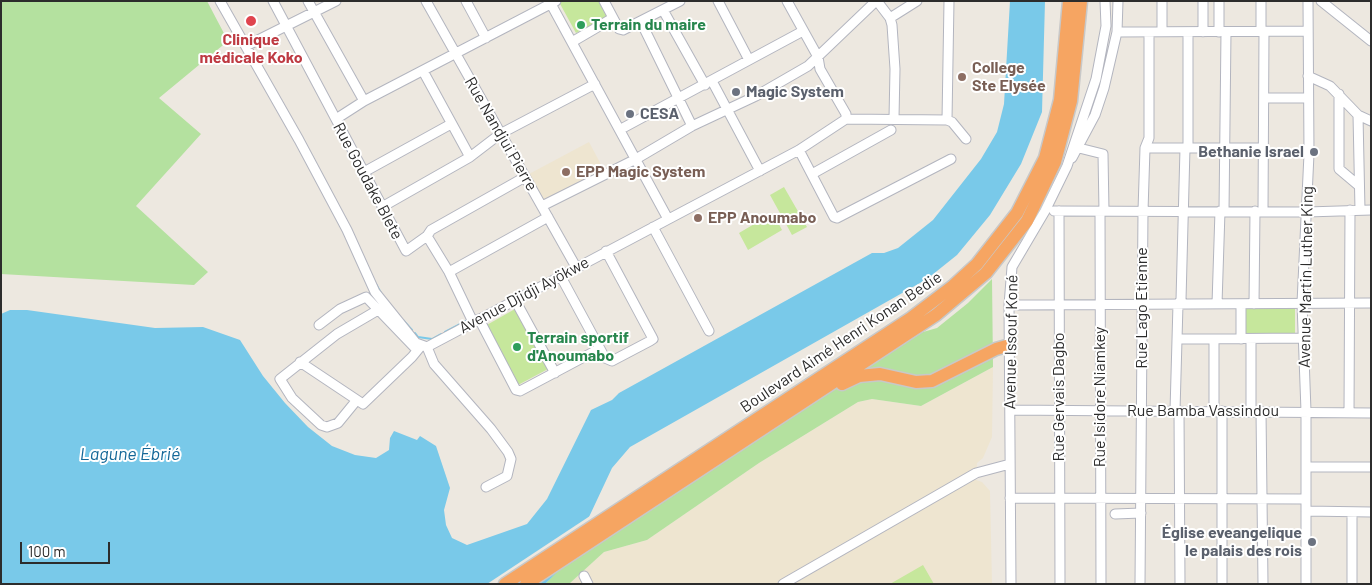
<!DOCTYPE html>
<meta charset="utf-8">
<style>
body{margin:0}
#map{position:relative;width:1372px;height:585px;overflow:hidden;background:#ede8e0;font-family:Barlow,sans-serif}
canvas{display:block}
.frame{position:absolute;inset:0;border:2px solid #2c2c2c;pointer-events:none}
.scale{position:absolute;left:20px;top:542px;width:90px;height:22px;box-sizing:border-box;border:2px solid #2c2c2c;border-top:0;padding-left:6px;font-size:15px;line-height:18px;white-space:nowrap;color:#2c2c2c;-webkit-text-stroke:4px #fff;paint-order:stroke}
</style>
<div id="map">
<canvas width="1372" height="585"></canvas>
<div class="frame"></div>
<div class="scale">100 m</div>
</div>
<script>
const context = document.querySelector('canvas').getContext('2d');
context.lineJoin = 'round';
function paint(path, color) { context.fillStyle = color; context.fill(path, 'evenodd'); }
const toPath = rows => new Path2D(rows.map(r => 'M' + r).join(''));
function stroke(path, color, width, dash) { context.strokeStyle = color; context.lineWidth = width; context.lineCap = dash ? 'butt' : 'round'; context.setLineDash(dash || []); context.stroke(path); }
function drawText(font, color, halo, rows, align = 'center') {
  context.font = font + ' Barlow,sans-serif'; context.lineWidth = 4; context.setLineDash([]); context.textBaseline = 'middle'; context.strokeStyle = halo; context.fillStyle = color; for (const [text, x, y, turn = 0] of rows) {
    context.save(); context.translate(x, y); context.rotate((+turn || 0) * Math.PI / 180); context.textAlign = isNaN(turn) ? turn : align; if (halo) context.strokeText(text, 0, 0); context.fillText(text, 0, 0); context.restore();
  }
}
paint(toPath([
 [589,142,604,170,544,203,529,174],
 [993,367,992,437,983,458,977,463,976,480,982,482,990,491,992,584,569,584,604,552,647,540,759,463,858,402,872,399,921,406]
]), '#eee5d0');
paint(toPath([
 [1,1,207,1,228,41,159,98,201,134,136,206,208,272,194,285,1,274],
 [992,279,993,367,921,406,872,399,858,402,759,463,647,540,604,552,569,584,545,584,561,567,785,419,923,332,937,328,968,303]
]), '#b4e19f');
paint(toPath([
 [599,1,607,17,576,33,559,2],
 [784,187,807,227,792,235,770,195],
 [773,213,782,230,748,250,739,233],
 [1244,307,1295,307,1295,336,1244,336],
 [515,309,548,369,518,385,485,326],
 [923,565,934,584,890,584]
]), '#c6e79c');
paint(toPath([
 [1010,1,1045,1,1042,112,1021,164,990,215,957,255,927,279,630,447,612,468,589,517,559,570,545,584,1,584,1,314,10,310,27,310,155,328,203,327,240,340,263,376,285,403,308,427,332,446,355,455,376,458,389,450,390,438,394,431,417,440,420,436,436,446,450,488,444,510,446,525,452,538,467,545,527,524,547,499,591,410,612,400,619,393,872,253,884,253,898,248,933,220,981,159,997,132,1004,104]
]), '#79c9e9');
paint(toPath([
 [593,514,564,566,536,584,487,584]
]), '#ede8e0');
stroke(toPath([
 [376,284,381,293],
 [403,320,412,330],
 [445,332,468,320],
 [415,333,418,337,432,339,441,334]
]), '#79c9e9', 2);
const minor = toPath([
 [220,1,299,140,347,230,375,292,416,343,427,347,799,150,846,119],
 [273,1,406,251,427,236,449,272,473,322],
 [308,1,364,101],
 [426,1,576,267],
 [466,1,486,38],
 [604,1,619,29,623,30,680,1],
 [718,1,749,60],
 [787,1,818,57,820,69,846,114,846,119],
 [877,1,890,18,892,25,895,69,894,118],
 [1162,1,1162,32],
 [1203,1,1203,32],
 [1219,1,1219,32],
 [1261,1,1261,31],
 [1321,1,1371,41],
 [551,4,668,219],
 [663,10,705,85],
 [890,18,917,1],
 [1117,32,1308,31],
 [1188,32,1188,148],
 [572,42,613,18],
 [246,46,336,1],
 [423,71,470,157],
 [1308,76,1330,86,1358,115,1360,210],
 [712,81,760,171],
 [1339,94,1339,169,1358,185],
 [1264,98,1308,98],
 [1358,115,1371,121],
 [336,119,364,101,556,1],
 [846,119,947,120,952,122,966,139],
 [947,120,949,1],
 [692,126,756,96,808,66,876,1],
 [621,129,803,31],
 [1079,148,1103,154,1104,211],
 [1145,148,1263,148],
 [799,150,834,217,837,218,951,159],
 [1072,158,1095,115,1104,88,1117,32,1118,1],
 [364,172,451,124],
 [812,174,891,130],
 [542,206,636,159,692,126,641,22],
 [382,207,470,157,500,134,595,84],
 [1054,211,1307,212,1371,210],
 [1059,211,1060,584],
 [1100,211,1101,584],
 [1224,211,1226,32],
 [1263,211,1264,31],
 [653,227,709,331],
 [427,236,431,230,525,177],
 [449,272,548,217],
 [560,275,605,358,612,361,650,341,653,339,651,335,606,251],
 [515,300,555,373],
 [1217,304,1220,211],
 [1254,304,1255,211],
 [1009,305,1371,303],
 [479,319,516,390,520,391,599,349],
 [319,325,340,309,366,297,416,349],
 [1178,339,1304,338],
 [1214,339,1214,411],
 [1241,339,1241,304],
 [427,347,434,364,491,429,508,452,511,459,507,476,486,487],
 [300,362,363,404,412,357,421,346],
 [356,401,338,423,327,427,321,425,292,398,280,379,337,334,378,310],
 [1010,410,1371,413],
 [1175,411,1178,304,1181,300,1185,148],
 [1179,411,1180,584],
 [1251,411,1251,339],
 [1261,411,1263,584],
 [1349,413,1350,210],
 [1306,467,1371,467],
 [1010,498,1306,499],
 [1306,511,1371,512],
 [1115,514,1141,513],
 [584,576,588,584],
 [783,584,976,473,1010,464],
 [1011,584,1009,305,1012,267,1045,211,1067,166,1096,79,1106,26,1105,1],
 [1140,584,1143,211,1145,148,1149,138,1149,32],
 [1222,584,1222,411],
 [1306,584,1306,411,1302,303,1309,154,1308,1],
 [1352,584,1352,512]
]);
const highway = toPath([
 [842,384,859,376,880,374,916,382,932,381,996,349,1010,345],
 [505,584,911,318,953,286,977,264,1017,213,1045,158,1060,100,1069,1],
 [526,584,936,315,986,273,1027,221,1055,162,1071,101,1081,1]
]);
stroke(minor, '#b3b5bf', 11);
stroke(highway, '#c8c8c8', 15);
stroke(minor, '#fff', 9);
stroke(highway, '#f6a562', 12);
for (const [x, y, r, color] of [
 [251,21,6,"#e0444e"],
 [581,25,5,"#2e9e5b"],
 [962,77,5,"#8d6e63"],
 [736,92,5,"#6b7280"],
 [630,114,5,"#6b7280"],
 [1314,152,5,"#6b7280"],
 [566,172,5,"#8d6e63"],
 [698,218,5,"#8d6e63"],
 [517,347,5,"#2e9e5b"],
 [1312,542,5,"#6b7280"]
]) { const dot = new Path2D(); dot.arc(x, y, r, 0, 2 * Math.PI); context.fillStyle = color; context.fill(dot); stroke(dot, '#fff', 2); }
drawText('bold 16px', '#27864d', '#fff', [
 ["Terrain du maire",591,25],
 ["Terrain sportif",527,338],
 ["d'Anoumabo",527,356]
], 'left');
drawText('bold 16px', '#be3a42', '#fff', [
 ["Clinique",251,40],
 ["médicale Koko",251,58]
]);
drawText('bold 16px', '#785e54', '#fff', [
 ["College",972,68],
 ["Ste Elysée",972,86],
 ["EPP Magic System",576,172],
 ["EPP Anoumabo",708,218]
], 'left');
drawText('bold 16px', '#5b616d', '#fff', [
 ["Magic System",746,92],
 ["CESA",640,114],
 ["Bethanie Israel",1304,152,"right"],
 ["Église eveangelique",1302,533,"right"],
 ["le palais des rois",1302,551,"right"]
], 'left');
drawText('16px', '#2c2c2c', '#fff', [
 ["Rue Nandjui Pierre",501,134,60],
 ["Rue Goudake Blete",368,181,62],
 ["Avenue Martin Luther King",1306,277,-89],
 ["Avenue Djidji Ayökwe",524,295,-28],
 ["Rue Lago Etienne",1142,308,-90],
 ["Boulevard Aimé Henri Konan Bedie",841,342,-34],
 ["Avenue Issouf Koné",1011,342,-89],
 ["Rue Gervais Dagbo",1059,397,-90],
 ["Rue Isidore Niamkey",1100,397,-90],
 ["Rue Bamba Vassindou",1203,411]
]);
drawText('italic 18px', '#146898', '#fff', [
 ["Lagune Ébrié",130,454]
]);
</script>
